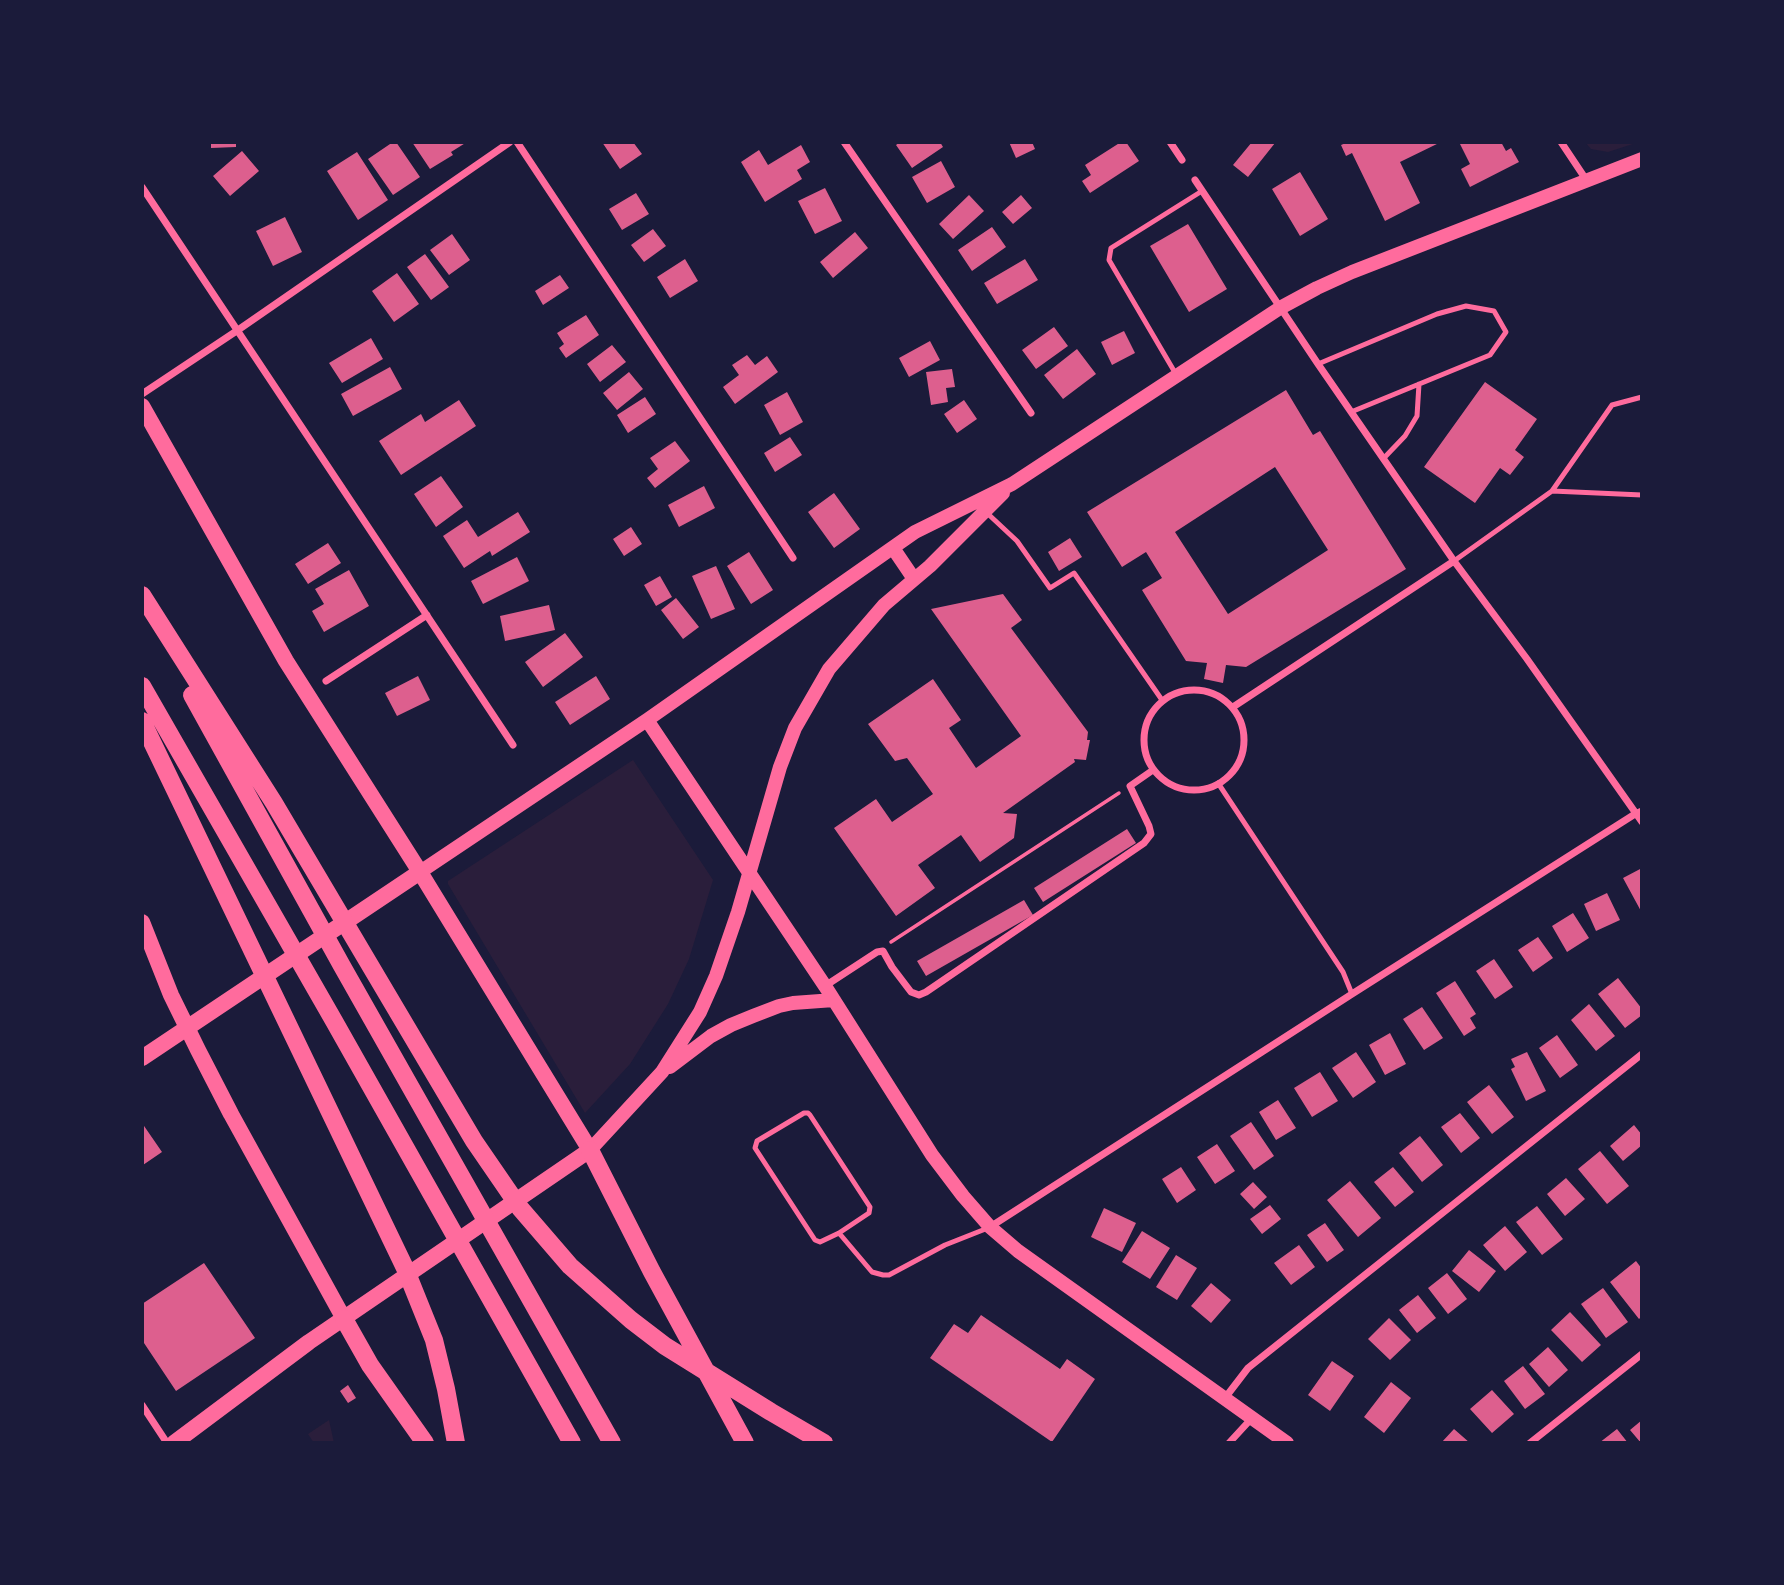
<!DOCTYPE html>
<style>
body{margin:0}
#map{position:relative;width:1784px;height:1585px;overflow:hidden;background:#1b1b3a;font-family:Karla,sans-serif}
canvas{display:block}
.frame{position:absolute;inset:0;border:144px solid #1b1b3a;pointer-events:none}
</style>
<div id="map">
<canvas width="1784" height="1585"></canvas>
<div class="frame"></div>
</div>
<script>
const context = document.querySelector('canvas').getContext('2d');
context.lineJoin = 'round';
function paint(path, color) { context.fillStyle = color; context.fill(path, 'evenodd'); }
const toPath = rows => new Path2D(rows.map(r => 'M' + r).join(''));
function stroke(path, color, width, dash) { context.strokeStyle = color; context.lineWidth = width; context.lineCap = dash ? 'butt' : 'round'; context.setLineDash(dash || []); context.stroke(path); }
paint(toPath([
 [1585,142,1639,142,1608,152,1591,149],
 [633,760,713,880,689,959,668,1004,630,1064,585,1113,448,884,448,881],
 [329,1420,334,1443,314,1443,308,1434]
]), '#2a1e3b');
paint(toPath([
 [211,142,236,142,236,147,211,148],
 [393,142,396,142,420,177,393,195,368,159],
 [412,142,467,142,451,152,453,155,430,169],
 [602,142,633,142,642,154,620,169],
 [900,142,940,142,943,147,912,168,896,145],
 [1009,142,1032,142,1035,149,1016,158],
 [1121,142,1126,142,1139,161,1090,193,1082,181,1091,175,1085,165],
 [1252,142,1275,143,1248,177,1233,165],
 [1348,142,1441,142,1400,162,1420,203,1385,221,1352,153,1346,156,1341,145],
 [1459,142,1501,142,1506,151,1511,148,1519,162,1470,187,1461,169,1470,164],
 [801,145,810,162,797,170,802,179,765,202,741,162,759,150,768,165],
 [242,151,259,171,230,196,213,176],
 [357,152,388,200,358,220,327,171],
 [941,161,955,187,927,203,912,177],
 [1300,172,1328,219,1300,236,1272,189],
 [825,188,842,221,815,234,798,201],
 [636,193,649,214,622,230,609,209],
 [969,195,984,211,953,239,939,224],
 [1021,195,1032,208,1013,224,1002,212],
 [285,217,302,252,273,266,256,231],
 [1188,224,1227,289,1189,312,1150,246],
 [992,227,1006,247,972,271,958,250],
 [653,229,666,246,644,262,631,245],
 [855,232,868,248,833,278,820,262],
 [452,234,470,260,449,275,430,250],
 [425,254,449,287,431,300,407,267],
 [685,259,698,281,670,298,657,277],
 [1025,259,1038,280,997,304,984,283],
 [397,273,419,304,394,322,372,291],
 [560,275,569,288,543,305,535,291],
 [586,315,599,335,566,358,559,348,564,344,557,333],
 [1054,327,1068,346,1036,369,1022,350],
 [1124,331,1135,353,1112,365,1101,342],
 [371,338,383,359,342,383,329,363],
 [930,341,940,360,909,377,899,358],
 [612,345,626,362,600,382,587,364],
 [1077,349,1096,374,1063,399,1044,375],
 [747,355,755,365,767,356,778,372,735,404,723,387,739,375,732,365],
 [390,367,402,389,353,416,341,394],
 [952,369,955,387,946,388,948,402,931,405,926,372],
 [629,372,643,389,617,410,603,393],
 [1485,382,1537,419,1515,450,1524,457,1510,475,1500,468,1475,503,1424,467],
 [1286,390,1313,435,1320,431,1406,569,1246,667,1226,665,1223,683,1204,679,1207,663,1186,661,1142,590,1162,578,1146,552,1122,567,1087,512],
 [1275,467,1328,550,1228,614,1175,532],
 [787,392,803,422,780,435,764,405],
 [645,397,656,414,628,433,617,415],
 [459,400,476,426,401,475,379,441,421,414,425,422],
 [964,400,977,419,957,433,944,414],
 [790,437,802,455,775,472,764,453],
 [675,441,690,461,655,488,647,478,658,469,650,458],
 [441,476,463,507,436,527,414,494],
 [704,486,715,508,679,527,668,505],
 [834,493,860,529,834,548,808,512],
 [518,512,530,532,492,556,490,551,464,568,443,536,467,520,478,537],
 [631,527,642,544,624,556,613,539],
 [1070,538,1082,557,1059,571,1048,552],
 [328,543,341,563,308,584,295,564],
 [749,552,773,590,751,604,727,566],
 [517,557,529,581,483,604,471,581],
 [716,566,735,609,711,619,692,576],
 [349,570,369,606,324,632,312,611,324,604,315,589],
 [660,576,672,597,656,606,644,585],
 [1003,594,1022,620,1011,628,1088,732,1087,740,1090,740,1086,760,1074,759,1075,762,1003,813,1017,814,1014,838,980,862,961,835,918,865,935,888,896,916,834,828,876,799,892,822,933,794,907,758,895,761,868,724,933,679,961,720,949,728,976,768,1021,736,931,609],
 [676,598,699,627,683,639,661,610],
 [549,605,555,630,505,641,500,616],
 [565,633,583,657,543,687,525,662],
 [418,676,430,700,397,716,385,693],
 [596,676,610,699,570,725,555,702],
 [1127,829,1136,843,1043,902,1034,888],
 [1642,868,1642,913,1623,878],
 [1607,893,1620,920,1596,931,1584,904],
 [1024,900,1033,915,926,976,917,961],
 [1573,913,1589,938,1567,952,1552,926],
 [1538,937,1553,958,1533,972,1518,950],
 [1494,959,1513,987,1495,999,1476,971],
 [1618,978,1642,1009,1642,1015,1625,1028,1598,994],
 [1455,981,1476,1014,1470,1018,1476,1028,1464,1036,1436,993],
 [1589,1004,1615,1036,1596,1051,1571,1020],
 [1422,1007,1443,1038,1424,1050,1403,1019],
 [1390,1033,1406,1064,1385,1075,1369,1045],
 [1557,1035,1578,1065,1560,1078,1539,1048],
 [1356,1052,1376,1082,1353,1098,1332,1068],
 [1527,1052,1546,1091,1526,1101,1511,1069,1515,1067,1511,1059],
 [1320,1072,1338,1101,1312,1117,1294,1088],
 [1489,1085,1514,1117,1492,1134,1467,1102],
 [1278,1100,1296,1128,1276,1140,1259,1112],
 [1460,1113,1480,1138,1461,1153,1441,1127],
 [1251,1122,1274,1156,1254,1170,1230,1136],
 [142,1123,162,1152,143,1165,142,1162],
 [1634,1125,1642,1135,1642,1145,1623,1161,1610,1146],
 [1420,1136,1443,1165,1422,1182,1399,1153],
 [1217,1144,1235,1171,1215,1184,1197,1157],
 [1600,1151,1629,1186,1607,1204,1578,1169],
 [1181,1167,1196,1190,1177,1203,1162,1179],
 [1393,1167,1414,1192,1395,1207,1374,1182],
 [1566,1178,1585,1199,1565,1216,1547,1194],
 [1350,1181,1381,1218,1358,1237,1327,1200],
 [1253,1182,1267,1197,1254,1209,1240,1194],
 [1270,1205,1281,1219,1262,1234,1250,1219],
 [1537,1206,1563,1239,1542,1255,1516,1222],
 [1104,1208,1136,1223,1122,1252,1091,1237],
 [1325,1223,1344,1250,1327,1262,1307,1235],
 [1505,1226,1527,1252,1505,1271,1483,1245],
 [1142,1231,1170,1248,1150,1279,1122,1262],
 [1299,1245,1315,1267,1291,1285,1274,1263],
 [1469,1250,1496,1271,1479,1292,1452,1271],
 [1176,1255,1197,1268,1177,1300,1156,1287],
 [1636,1261,1642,1269,1642,1316,1639,1319,1610,1282],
 [204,1263,255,1338,176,1391,142,1340,142,1304],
 [1447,1273,1467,1299,1448,1314,1428,1288],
 [1211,1283,1231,1300,1211,1323,1191,1306],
 [1603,1288,1628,1322,1606,1338,1581,1304],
 [1418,1295,1436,1318,1417,1333,1399,1310],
 [1570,1312,1601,1345,1582,1362,1551,1330],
 [981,1315,1060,1369,1067,1359,1095,1379,1052,1442,930,1358,954,1324,968,1333],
 [1389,1318,1411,1340,1390,1360,1368,1339],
 [1548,1347,1568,1370,1549,1387,1529,1364],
 [1332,1361,1354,1376,1330,1411,1308,1395],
 [1523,1366,1545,1394,1525,1409,1504,1381],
 [1391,1382,1411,1398,1384,1433,1364,1417],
 [348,1385,356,1398,348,1403,340,1391],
 [1492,1390,1514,1414,1492,1433,1470,1409],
 [1642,1420,1642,1443,1641,1443,1630,1430],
 [1454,1429,1470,1443,1441,1443],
 [1617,1429,1628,1443,1599,1443]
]), '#dd5f8e');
stroke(toPath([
 [891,942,1119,793]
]), '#ff6b9d', 3.5);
stroke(toPath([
 [1318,364,1437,314,1466,306,1494,311,1506,332,1490,355,1351,412],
 [1177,376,1109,260,1111,248,1202,191],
 [1383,459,1405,436,1417,416,1419,384],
 [1552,491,1642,495],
 [987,513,1017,541,1050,588,1074,573,1162,700],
 [1454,561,1552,491,1612,405,1642,397],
 [1218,783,1343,972,1352,994],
 [839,1233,869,1213,870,1207,810,1115,808,1113,804,1113,757,1141,755,1148,815,1240,820,1242,839,1233,872,1272,883,1275,889,1275,945,1245,988,1228]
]), '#ff6b9d', 5);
stroke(toPath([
 [517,142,793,558],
 [844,142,1031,413],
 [1170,142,1182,160],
 [1561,142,1587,181],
 [1195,180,1318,364,1454,561,1527,659,1642,822],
 [142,187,513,745],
 [142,394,238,330,510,142],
 [326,681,427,615],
 '1144 740a50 50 0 1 1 100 0a50 50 0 1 1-100 0Z',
 [1233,707,1454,561],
 [825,986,877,952,883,951,892,967,911,992,919,995,926,992,1144,843,1151,834,1149,826,1130,786,1153,770],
 [990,1227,1352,994,1635,814,1642,811],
 [1225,1398,1248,1368,1642,1054],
 [142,1405,167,1443],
 [1229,1443,1252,1418],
 [1530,1443,1642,1354]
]), '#ff6b9d', 7);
stroke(toPath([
 [893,548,914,579],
 [647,720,825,986,932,1155,963,1196,990,1227,1018,1251,1287,1443],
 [420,872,647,720,915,532,1012,484,1280,308,1317,288,1352,272,1642,159],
 [670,1067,711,1036,731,1025,753,1016,779,1006,793,1003,834,1000],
 [590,1150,662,1072,700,1012,716,976,738,912,780,767,795,728,829,669,884,605,930,566,1003,493]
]), '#ff6b9d', 14);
stroke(toPath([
 [142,406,286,661,420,872,590,1150,309,1342,174,1443],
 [142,922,171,995,198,1050,231,1114,344,1319],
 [142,1058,420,872]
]), '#ff6b9d', 16);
stroke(toPath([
 [142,595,274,803,474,1141,520,1208,570,1266,631,1320,665,1346,771,1412,824,1443],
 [142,686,334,1021,572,1443],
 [192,695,342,966,612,1443],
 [142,721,405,1268,434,1340,446,1389,456,1443],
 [590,1150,652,1272,745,1443],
 [344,1319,370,1365,425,1443]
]), '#ff6b9d', 18);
</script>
